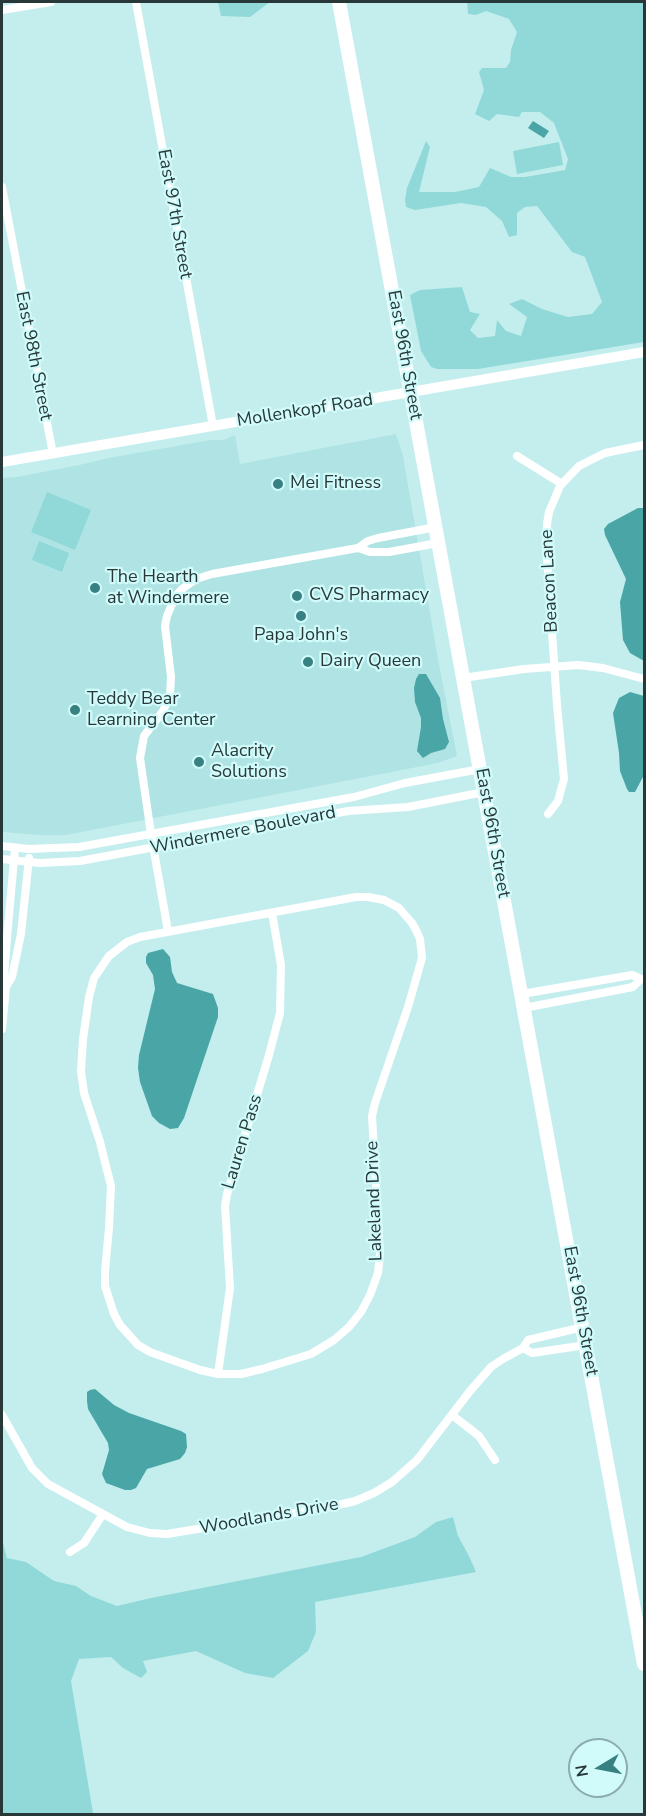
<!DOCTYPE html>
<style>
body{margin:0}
#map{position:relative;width:646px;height:1816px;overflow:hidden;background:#c4eeee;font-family:"Nunito Sans",sans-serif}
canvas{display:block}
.frame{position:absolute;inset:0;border:3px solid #283838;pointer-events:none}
.north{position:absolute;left:568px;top:1738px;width:60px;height:60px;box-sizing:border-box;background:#d1fbfb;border:2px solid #8dadad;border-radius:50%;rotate:260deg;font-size:16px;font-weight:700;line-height:24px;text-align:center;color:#283838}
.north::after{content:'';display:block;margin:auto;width:21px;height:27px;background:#388182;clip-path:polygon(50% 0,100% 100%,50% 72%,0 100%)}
</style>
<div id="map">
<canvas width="646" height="1816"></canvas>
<div class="frame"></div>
<div class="north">N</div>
</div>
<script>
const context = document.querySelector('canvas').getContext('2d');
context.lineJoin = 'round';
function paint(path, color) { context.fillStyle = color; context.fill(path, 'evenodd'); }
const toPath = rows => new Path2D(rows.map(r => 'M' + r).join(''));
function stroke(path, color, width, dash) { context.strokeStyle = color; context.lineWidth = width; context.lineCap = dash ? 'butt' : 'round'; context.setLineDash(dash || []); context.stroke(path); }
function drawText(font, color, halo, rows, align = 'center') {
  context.font = font + ' "Nunito Sans",sans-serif'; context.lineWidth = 4.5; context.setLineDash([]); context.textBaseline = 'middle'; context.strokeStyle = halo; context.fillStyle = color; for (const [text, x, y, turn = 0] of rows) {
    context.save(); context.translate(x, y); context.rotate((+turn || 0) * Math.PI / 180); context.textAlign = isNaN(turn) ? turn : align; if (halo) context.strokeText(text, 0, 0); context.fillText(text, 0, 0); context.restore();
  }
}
paint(toPath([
 [396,434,403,456,438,659,457,756,438,763,66,835,39,835,2,832,2,478,17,477,79,465,109,458,210,440,223,440,235,435,240,464]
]), '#b0e4e4');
paint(toPath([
 [218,2,270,2,250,17,221,16],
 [467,2,644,2,644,342,478,369,437,369,431,367,421,351,410,295,420,290,462,287,470,312,480,314,470,330,478,338,495,336,497,320,506,331,521,336,527,317,509,304,522,299,542,309,568,317,592,314,602,302,585,257,572,252,537,206,525,207,517,213,517,235,509,237,502,221,486,207,461,203,415,210,406,207,405,200,407,188,426,141,430,147,419,192,455,192,479,187,490,168,511,177,525,177,565,170,568,159,554,123,540,112,522,112,519,117,497,114,489,121,475,114,484,90,479,72,482,68,506,68,510,62,511,50,517,32,509,19,486,11,476,15,468,14],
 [559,142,563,165,517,174,513,151],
 [47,492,91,510,75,550,31,532],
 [39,541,69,553,62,572,32,560],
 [453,1517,458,1536,469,1556,476,1572,315,1602,316,1632,308,1651,273,1678,245,1673,196,1651,143,1661,147,1672,141,1678,123,1668,111,1657,79,1659,71,1681,93,1813,91,1814,2,1814,2,1539,7,1558,26,1562,54,1581,76,1586,91,1596,117,1606,151,1598,361,1557,415,1537,436,1522]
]), '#91d9d9');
paint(toPath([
 [533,121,549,131,544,138,528,128],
 [638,508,644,508,644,661,630,653,623,640,620,602,626,579,605,535,604,529,608,524],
 [419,674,426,674,440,698,443,719,449,742,445,749,431,753,423,758,417,751,421,727,421,718,415,702,414,688,416,679],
 [630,692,644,696,644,775,635,792,629,792,627,789,620,771,619,753,613,713,619,698],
 [163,949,170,957,172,972,177,983,213,994,218,1008,218,1017,184,1118,178,1128,170,1129,159,1123,152,1116,140,1082,138,1068,139,1055,155,989,153,975,146,963,146,957,148,953],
 [95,1389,114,1405,129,1413,181,1431,186,1434,187,1447,185,1453,180,1459,147,1469,136,1488,131,1490,125,1490,106,1483,102,1474,109,1450,108,1443,88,1409,87,1401,87,1392,90,1390]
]), '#49a5a6');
stroke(toPath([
 [136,2,213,426],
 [2,10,51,2],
 [2,187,53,454],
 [517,456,562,484],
 [358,548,368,541,378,538,436,527],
 [463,678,524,669,578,665,603,668,644,679],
 [548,814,558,801,564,779,557,705,546,544,547,524,549,512,560,486,579,466,605,453,644,445],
 [2,846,29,849,79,847,354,797,405,783,480,769],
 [2,859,40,863,80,861,348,811,408,807,484,792],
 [356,897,368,897,384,900,399,908,412,923,417,932,420,939,422,958,408,1007,375,1103,372,1116,380,1254,378,1273,370,1295,361,1312,349,1327,334,1340,311,1354,262,1369,241,1374,218,1374,200,1370,150,1352,138,1345,120,1325,114,1314,105,1286,105,1271,109,1228,111,1186,100,1142,84,1093,81,1071,83,1039,89,997,94,978,109,956,127,942,140,937,356,897],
 [168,931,151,834,140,758,144,736,163,711,170,695,171,677,165,626,167,616,175,597,182,589,196,579,212,574,358,548,370,552,389,552,438,543],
 [6,987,12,977,21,934,29,858],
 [522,994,632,975,641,979],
 [524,1008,633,987,641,979,644,979],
 [2,1029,6,987,4,977,7,938,15,848],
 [523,1348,532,1353,586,1345],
 [218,1374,230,1288,225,1206,227,1194,269,1055,280,1013,281,965,272,913],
 [2,1415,32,1468,48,1484,127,1527,150,1533,167,1534,330,1507,355,1501,374,1493,392,1482,417,1460,470,1391,491,1367,503,1359,523,1348,528,1340,583,1327],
 [452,1415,479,1436,495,1460],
 [70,1552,84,1543,103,1514]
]), '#fff', 8);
stroke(toPath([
 [2,462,644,352]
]), '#fff', 10);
stroke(toPath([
 [339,2,644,1664]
]), '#fff', 14);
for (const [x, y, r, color] of [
 [278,484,6,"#388182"],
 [95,588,6,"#388182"],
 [297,596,6,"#388182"],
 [301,616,6,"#388182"],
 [308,662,6,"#388182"],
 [75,710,6,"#388182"],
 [199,762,6,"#388182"]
]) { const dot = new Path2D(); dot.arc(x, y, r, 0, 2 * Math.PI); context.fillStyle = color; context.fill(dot); stroke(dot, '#d1fbfb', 2); }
drawText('18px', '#283838', '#d1fbfb', [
 ["East 97th Street",174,214,80],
 ["East 96th Street",404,355,80],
 ["East 98th Street",33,356,79],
 ["Mollenkopf Road",305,411,-9],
 ["Beacon Lane",550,581,-93],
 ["Windermere Boulevard",243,831,-11],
 ["East 96th Street",492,833,80],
 ["Lauren Pass",243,1142,-73],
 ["Lakeland Drive",375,1201,-92],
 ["East 96th Street",580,1311,80],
 ["Woodlands Drive",269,1517,-10]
]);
drawText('18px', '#283838', '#d1fbfb', [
 ["Mei Fitness",290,484],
 ["The Hearth",107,578],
 ["at Windermere",107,599],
 ["CVS Pharmacy",309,596],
 ["Papa John's",301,636,"center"],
 ["Dairy Queen",320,662],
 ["Teddy Bear",87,700],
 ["Learning Center",87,721],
 ["Alacrity",211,752],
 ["Solutions",211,773]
], 'left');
</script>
